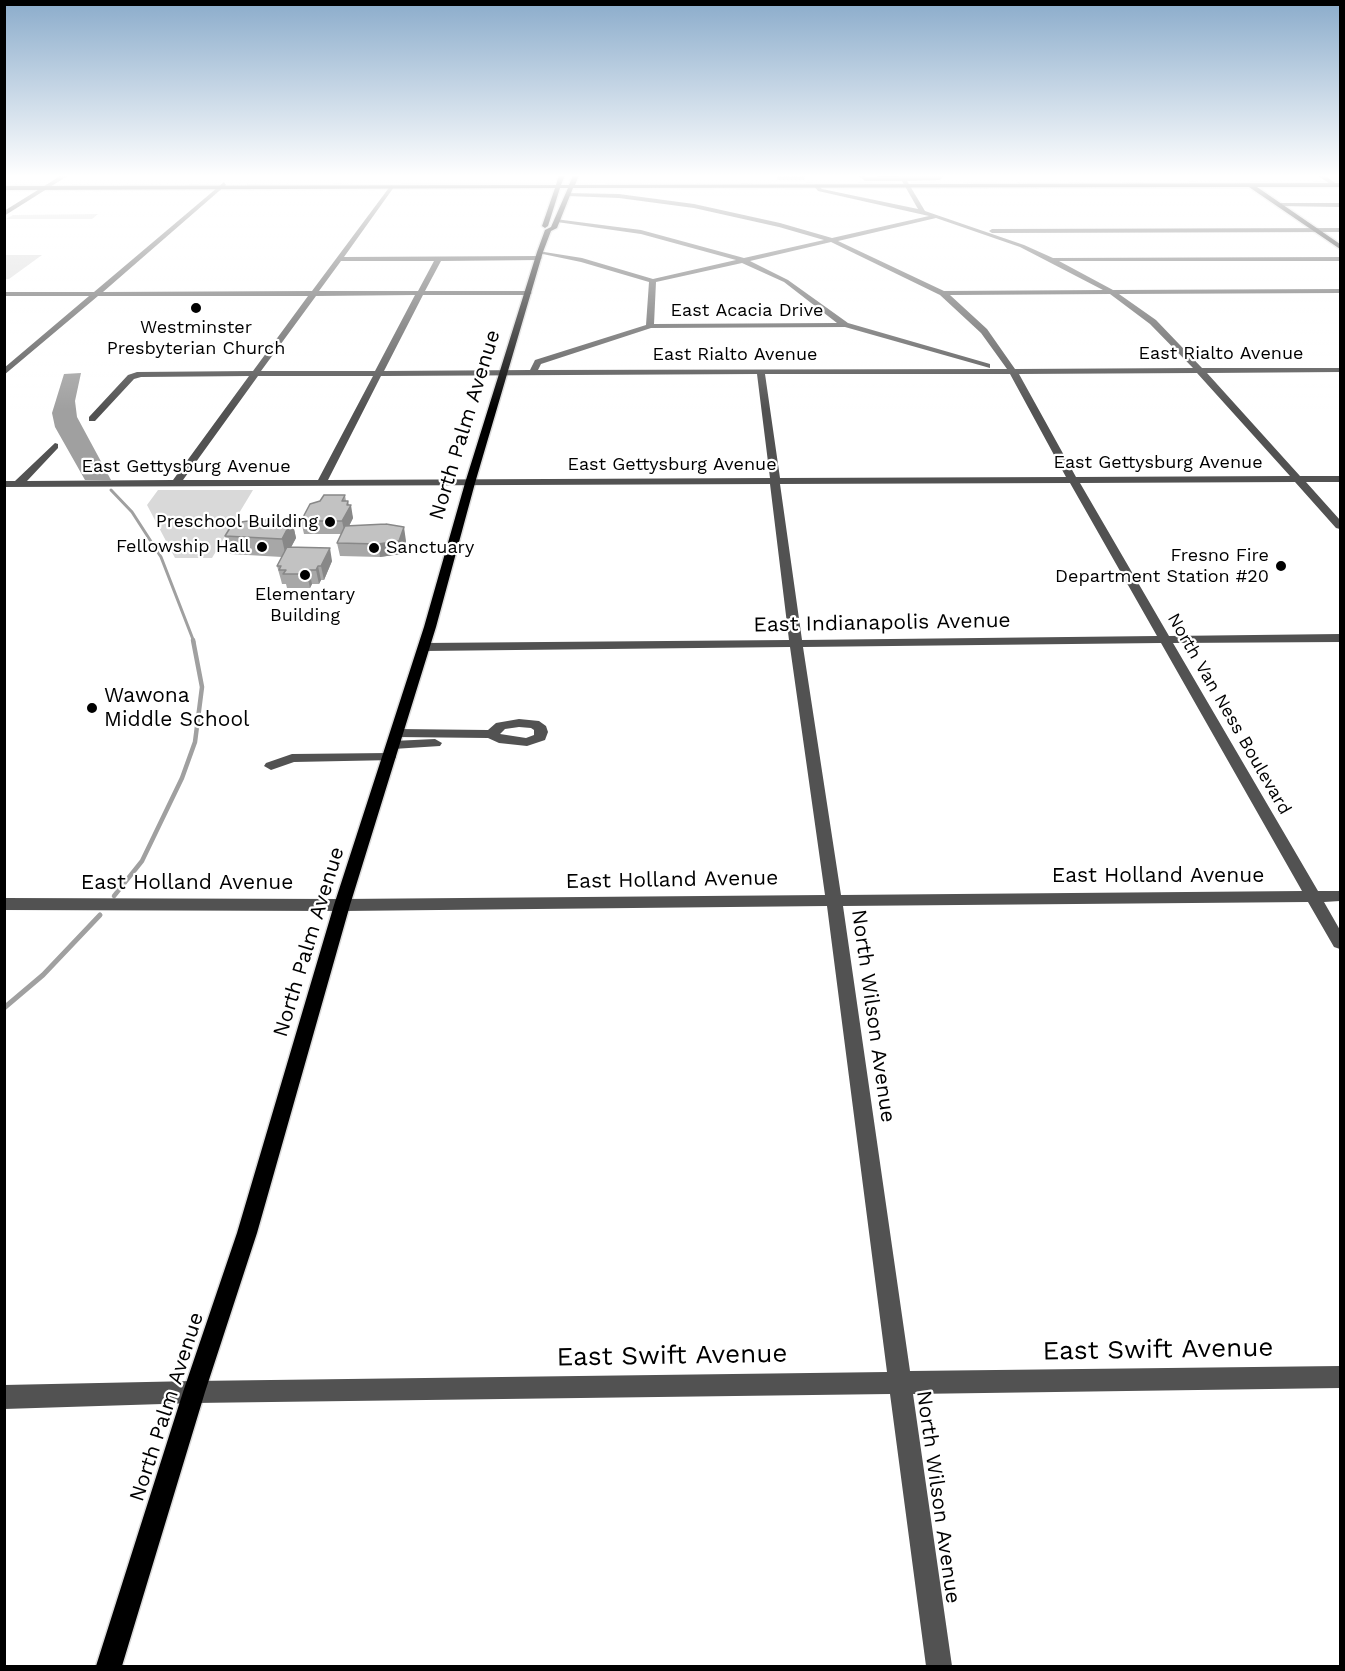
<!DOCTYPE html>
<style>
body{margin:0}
#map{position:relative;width:1345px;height:1671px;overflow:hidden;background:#fff;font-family:"Work Sans",sans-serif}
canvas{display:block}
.frame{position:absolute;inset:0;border:6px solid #000;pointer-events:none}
</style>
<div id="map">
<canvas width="1345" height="1671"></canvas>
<div class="frame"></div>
</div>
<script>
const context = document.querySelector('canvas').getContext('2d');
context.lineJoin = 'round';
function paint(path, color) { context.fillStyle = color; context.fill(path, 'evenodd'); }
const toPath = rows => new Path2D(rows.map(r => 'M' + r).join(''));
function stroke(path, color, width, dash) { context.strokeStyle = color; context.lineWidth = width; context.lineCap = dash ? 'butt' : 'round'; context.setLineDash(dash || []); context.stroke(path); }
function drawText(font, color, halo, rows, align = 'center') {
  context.font = font + ' "Work Sans",sans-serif'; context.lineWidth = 4.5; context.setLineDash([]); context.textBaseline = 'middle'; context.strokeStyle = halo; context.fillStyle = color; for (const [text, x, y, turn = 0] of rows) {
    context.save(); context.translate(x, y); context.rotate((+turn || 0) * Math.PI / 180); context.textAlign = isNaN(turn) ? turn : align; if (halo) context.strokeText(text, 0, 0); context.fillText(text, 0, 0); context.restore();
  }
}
paint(toPath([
 [98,214,92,219,6,219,13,215],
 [42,255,9,279,5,279,5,255],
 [158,490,253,490,212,558,175,558,147,505]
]), '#d9d9d9');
paint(toPath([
 [81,373,75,401,77,417,111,480,85,480,55,427,52,413,64,374]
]), '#a0a0a0');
stroke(toPath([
 [111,490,132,512,161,557,194,642]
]), '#a0a0a0', 3);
stroke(toPath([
 [114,896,142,861,182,778,195,742,202,687,193,640]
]), '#a0a0a0', 4.5);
stroke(toPath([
 [4,1008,43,975,100,915]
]), '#a0a0a0', 5);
const major = toPath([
 [559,175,565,175,561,185,569,185,573,175,579,175,575,185,1340,183,1340,187,1257,187,1340,244,1340,249,1249,187,573,188,557,228,551,231,543,252,475,483,436,627,350,905,257,1233,205,1392,122,1666,96,1666,183,1392,237,1233,334,905,424,627,465,483,537,252,545,230,551,227,568,188,560,188,548,226,545,228,542,226,555,188,4,190,4,186,556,185,559,175]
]);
stroke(major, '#dbdbdb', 3);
paint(toPath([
 [62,175,69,175,4,216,4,211,62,175],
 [858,175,866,177,944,175,940,180,907,181,925,211,1024,245,1053,258,1340,257,1340,261,1059,261,1113,290,1340,289,1340,293,1119,294,1156,320,1202,368,1340,368,1340,372,1207,373,1300,476,1340,476,1340,482,1306,482,1340,520,1340,529,1336,528,1295,482,1080,483,1169,636,1340,634,1340,642,1173,643,1318,891,1340,891,1340,901,1324,902,1340,930,1340,949,1334,947,1308,902,843,906,910,1371,1340,1366,1340,1388,913,1394,952,1666,926,1666,890,1394,194,1403,4,1409,4,1385,194,1381,887,1372,827,906,342,911,4,910,4,898,342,899,825,895,790,647,424,651,418,647,424,643,789,640,770,484,4,487,4,481,15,481,55,443,58,444,58,448,27,481,173,480,249,376,141,377,134,379,95,421,89,421,89,417,128,375,137,372,253,371,308,296,98,296,4,375,4,368,89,296,4,296,4,292,94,292,224,182,226,185,103,292,312,291,391,185,394,187,344,257,539,256,542,258,539,260,441,261,425,291,528,291,532,293,528,295,423,295,384,371,530,370,535,360,646,325,649,282,581,262,538,253,538,251,582,258,653,279,736,260,641,234,557,222,555,219,641,230,744,258,824,240,779,227,694,208,619,198,568,196,566,193,619,194,694,204,780,223,832,238,929,216,818,191,814,186,817,184,822,189,918,209,902,181,865,181,858,175],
 [936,218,1020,247,1103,290,944,291,838,241,936,218],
 [831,242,940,295,981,333,1007,369,538,370,541,364,651,328,845,327,990,368,990,364,848,323,788,280,750,261,831,242],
 [341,261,434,261,418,291,319,291,341,261],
 [742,263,784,282,837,323,654,324,656,282,742,263],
 [1110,294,1150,324,1193,368,1015,369,987,329,950,295,1110,294],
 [415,295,375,371,261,371,316,296,415,295],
 [1197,373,1290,476,1076,477,1019,374,1197,373],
 [757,374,770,478,328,480,381,376,757,374],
 [765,374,1010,374,1066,477,780,478,765,374],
 [258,376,373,376,318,480,183,480,258,376],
 [1070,483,1157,636,802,640,780,484,1070,483],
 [1161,643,1302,891,841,895,803,647,1161,643],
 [1317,175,1324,175,1338,185,1333,186,1317,175],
 [1281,203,1340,203,1340,207,1279,206,1281,203],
 [1340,228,1340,232,992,233,989,231,992,229,1340,228],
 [519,719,539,721,546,726,548,732,545,740,527,746,499,743,488,738,397,737,390,733,397,729,488,730,496,723,519,719],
 [519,727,531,728,534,730,534,735,526,738,500,734,505,729,519,727],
 [435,739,442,743,440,746,393,749,386,745,393,741,435,739],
 [389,753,394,754,396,757,394,760,294,762,271,770,264,766,266,763,292,754,389,753]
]), '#525252');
paint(major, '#000');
paint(toPath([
 [777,175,805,175,804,180,777,180],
 [345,495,346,501,349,505,353,518,349,526,406,541,401,554,380,557,340,556,337,543,341,534,304,534,301,521],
 [292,520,296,538,291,547,332,561,324,580,321,580,319,584,312,584,310,588,287,588,286,584,282,584,281,580,277,566,282,557,230,554,225,536]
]), '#a7a7a7');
paint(toPath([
 [348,501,349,507,351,505,353,518,345,534,342,521],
 [292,520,296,538,286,557,282,539],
 [404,527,406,541,401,554,380,557,378,544],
 [330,548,332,561,324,580,321,566],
 [318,566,321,580,319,584,316,570],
 [309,570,312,584,310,588,307,574]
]), '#888');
const building = toPath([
 [324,495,345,495,342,501,348,501,347,505,351,505,342,521,301,521,310,504,320,501,324,495],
 [256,520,292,520,282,539,225,536,233,523,256,520],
 [386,524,404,527,399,541,378,544,337,543,345,526,386,524],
 [287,547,330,548,321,566,318,566,316,570,309,570,307,574,283,574,286,570,279,570,281,566,277,566,287,547]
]);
paint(building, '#c2c2c2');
stroke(building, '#888', 1.5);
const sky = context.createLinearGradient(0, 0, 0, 409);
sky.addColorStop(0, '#8baccb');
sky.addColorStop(0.43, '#fff');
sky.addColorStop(1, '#ffffff00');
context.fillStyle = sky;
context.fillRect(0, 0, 1345, 409);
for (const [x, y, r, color] of [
 [196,308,6,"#000"],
 [330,522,6,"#000"],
 [262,547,6,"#000"],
 [374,548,6,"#000"],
 [1281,566,6,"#000"],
 [305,575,6,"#000"],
 [92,708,6,"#000"]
]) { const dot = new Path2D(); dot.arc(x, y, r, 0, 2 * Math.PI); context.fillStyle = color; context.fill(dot); stroke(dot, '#fff', 2); }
drawText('18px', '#000', '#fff', [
 ["East Acacia Drive",747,311],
 ["East Rialto Avenue",1221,354],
 ["East Rialto Avenue",735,355],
 ["East Gettysburg Avenue",1158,463],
 ["East Gettysburg Avenue",672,465],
 ["East Gettysburg Avenue",186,467],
 ["North Van Ness Boulevard",1229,714,60]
]);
drawText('18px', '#000', '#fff', [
 ["Westminster",196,328,"center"],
 ["Presbyterian Church",196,349,"center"],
 ["Preschool Building",318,522],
 ["Fellowship Hall",250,547],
 ["Sanctuary",386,548,"left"],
 ["Fresno Fire",1269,556],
 ["Department Station #20",1269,577],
 ["Elementary",305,595,"center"],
 ["Building",305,616,"center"]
], 'right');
drawText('21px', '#000', '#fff', [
 ["North Palm Avenue",465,425,-73],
 ["East Indianapolis Avenue",882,623,-1],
 ["East Holland Avenue",1158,876],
 ["East Holland Avenue",672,880,-1],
 ["East Holland Avenue",187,883],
 ["North Palm Avenue",309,942,-73],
 ["North Wilson Avenue",873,1016,82],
 ["North Palm Avenue",167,1407,-72],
 ["North Wilson Avenue",938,1497,82]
]);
drawText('21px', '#000', '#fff', [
 ["Wawona",104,696],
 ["Middle School",104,720]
], 'left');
drawText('26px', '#000', '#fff', [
 ["East Swift Avenue",1158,1350,-1],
 ["East Swift Avenue",672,1356,-1]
]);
</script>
